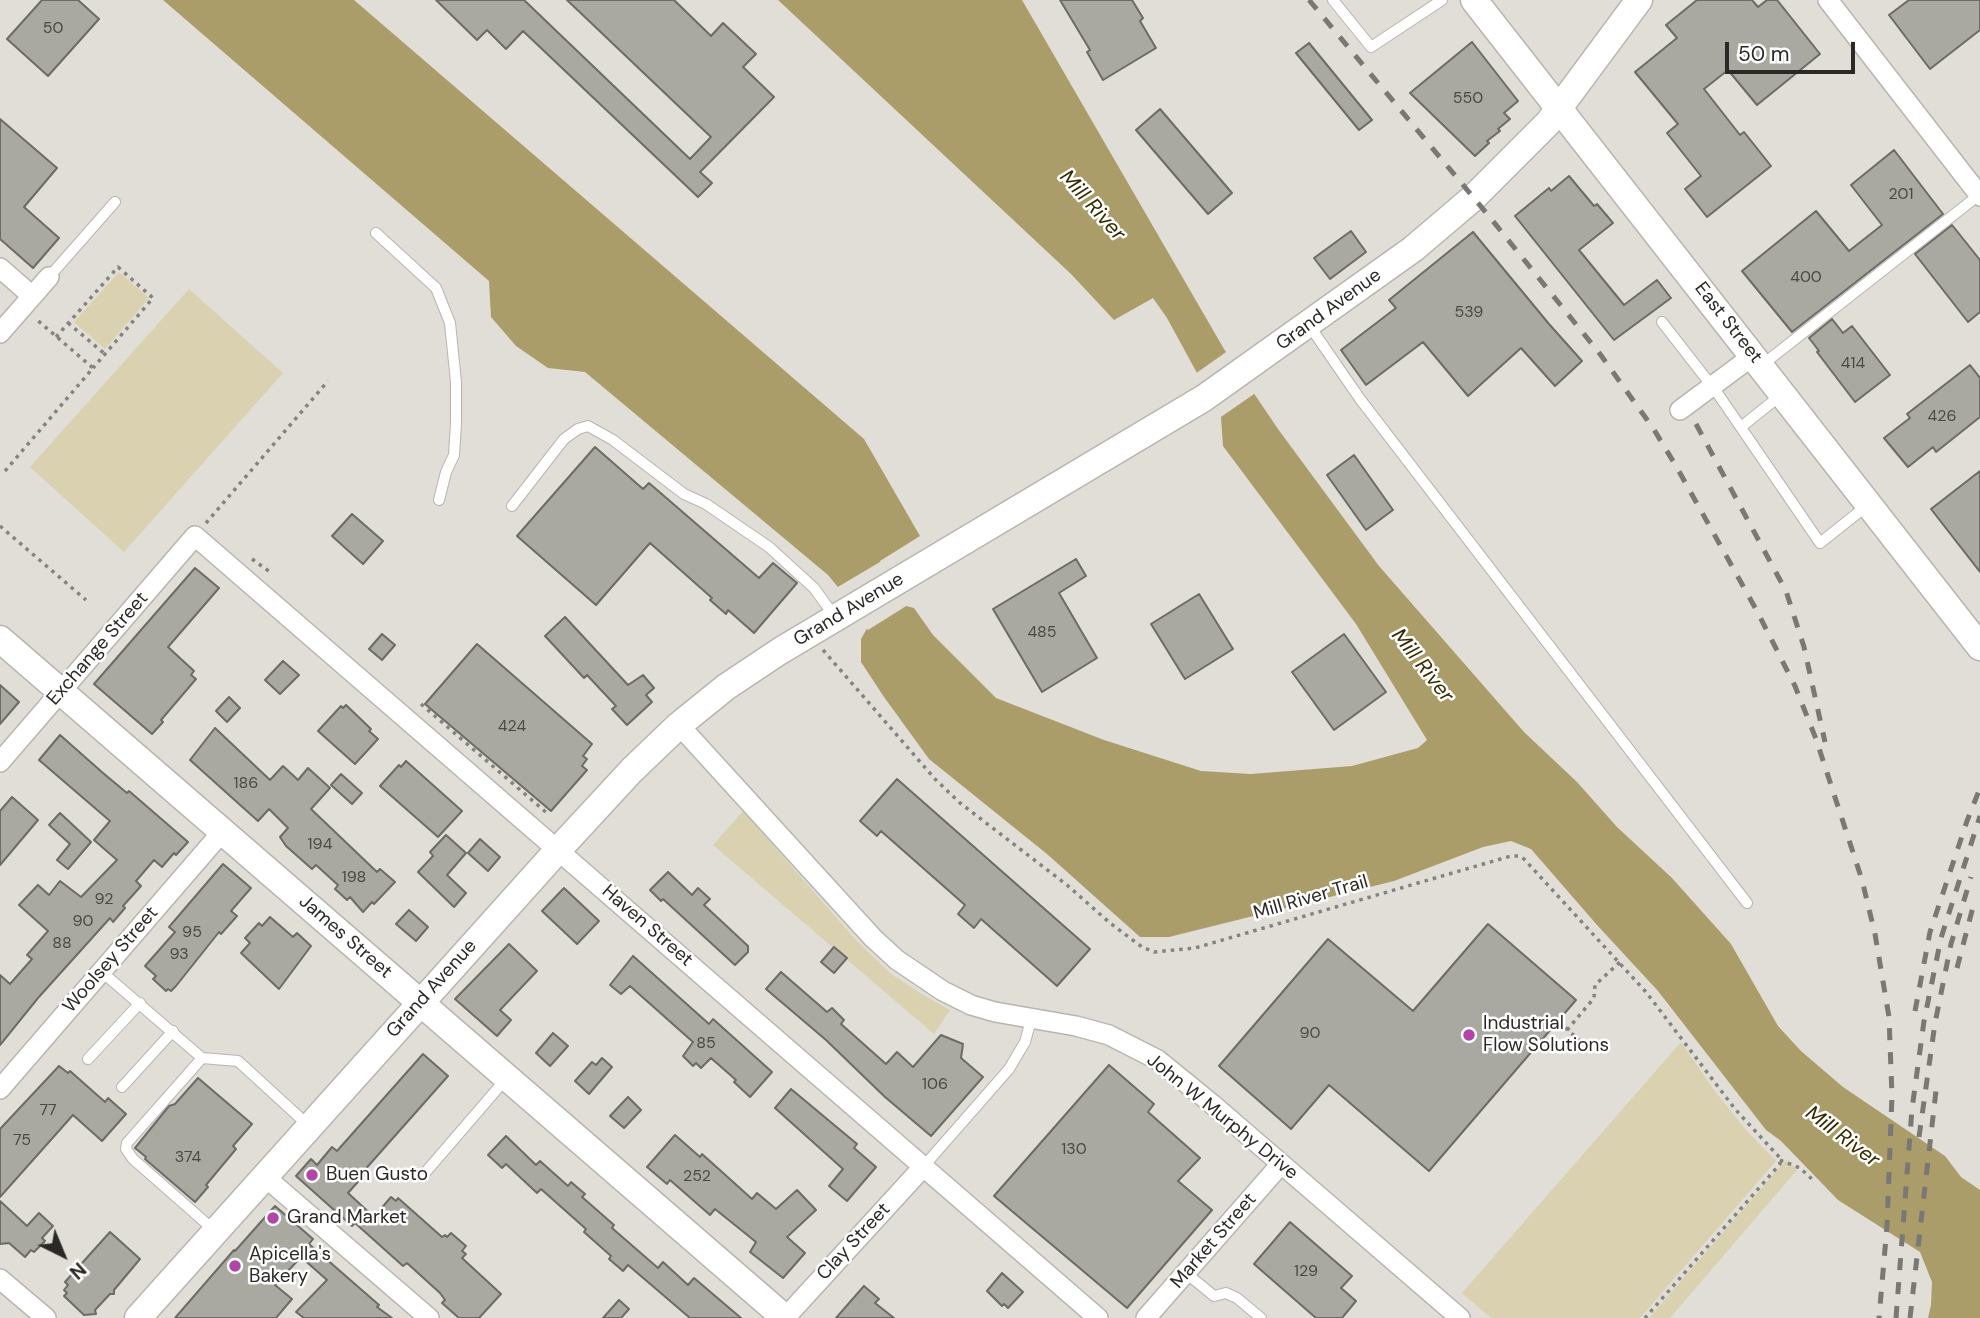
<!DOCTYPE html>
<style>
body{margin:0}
#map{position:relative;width:1980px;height:1318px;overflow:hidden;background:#e0ded7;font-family:"DM Sans",sans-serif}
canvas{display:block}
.north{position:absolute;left:28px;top:1220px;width:70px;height:70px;-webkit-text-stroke:5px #fff;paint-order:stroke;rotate:137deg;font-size:19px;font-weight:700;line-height:28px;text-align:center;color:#2a2926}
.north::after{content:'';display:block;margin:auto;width:24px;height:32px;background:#2a2926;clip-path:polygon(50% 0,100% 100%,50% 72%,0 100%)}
.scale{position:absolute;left:1725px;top:42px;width:130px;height:32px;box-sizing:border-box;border:4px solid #2a2926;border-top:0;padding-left:9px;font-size:21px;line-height:24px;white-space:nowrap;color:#2a2926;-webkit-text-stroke:5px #fff;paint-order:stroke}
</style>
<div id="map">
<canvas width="1980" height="1318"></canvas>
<div class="north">N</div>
<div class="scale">50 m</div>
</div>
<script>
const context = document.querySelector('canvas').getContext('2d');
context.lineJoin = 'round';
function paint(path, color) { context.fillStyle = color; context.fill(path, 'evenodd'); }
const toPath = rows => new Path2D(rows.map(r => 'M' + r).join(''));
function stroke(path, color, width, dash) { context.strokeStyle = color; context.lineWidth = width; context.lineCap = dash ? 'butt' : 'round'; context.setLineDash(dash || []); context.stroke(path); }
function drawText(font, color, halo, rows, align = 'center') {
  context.font = font + ' "DM Sans",sans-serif'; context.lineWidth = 5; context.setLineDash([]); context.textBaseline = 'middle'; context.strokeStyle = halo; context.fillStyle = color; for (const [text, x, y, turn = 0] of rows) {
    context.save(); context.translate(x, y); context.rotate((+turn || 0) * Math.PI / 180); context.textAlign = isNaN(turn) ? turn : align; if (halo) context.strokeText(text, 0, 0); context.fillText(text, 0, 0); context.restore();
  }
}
paint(toPath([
 [119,272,149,298,105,349,74,322],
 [189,289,283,373,124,552,30,467],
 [743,811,856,940,891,974,925,996,950,1010,934,1034,713,845],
 [1681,1042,1714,1090,1745,1129,1776,1161,1640,1318,1491,1318,1462,1293],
 [1786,1160,1797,1170,1670,1318,1649,1318]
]), '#dad1b0');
paint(toPath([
 [163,0,354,0,864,439,920,536,880,561,906,606,914,608,933,635,996,698,1104,740,1201,771,1251,774,1352,766,1418,748,1427,740,1356,624,1223,446,1221,417,1167,318,1153,298,1114,320,1071,274,778,0,1022,0,1224,349,1278,429,1379,566,1524,732,1577,782,1617,827,1672,878,1731,944,1778,1026,1801,1051,1843,1087,1945,1156,1961,1177,1980,1190,1980,1318,1928,1318,1931,1305,1932,1282,1920,1252,1838,1200,1781,1141,1766,1130,1658,991,1597,925,1531,849,1511,841,1483,847,1394,881,1169,937,1140,937,1047,854,929,759,884,697,861,662,861,639,869,625,828,575,585,372,548,368,516,346,491,317,489,281]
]), '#ab9d6a');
paint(toPath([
 [1229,350,1257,392,1218,419,1195,374],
 [885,559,908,603,911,603,868,630,836,588]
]), '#e0ded7');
const building = toPath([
 [42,0,78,0,99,19,48,76,7,39,42,0],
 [436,0,524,0,690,159,711,137,567,0,674,0,711,36,723,23,756,54,743,67,774,97,700,172,712,183,698,197,523,31,506,49,487,30,477,40,436,0],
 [1060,0,1132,0,1143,18,1140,21,1156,48,1103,80,1087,52,1090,50,1060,0],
 [1697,0,1752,0,1758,7,1767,0,1777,0,1820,54,1757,105,1728,70,1704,89,1740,135,1744,132,1771,166,1707,217,1685,189,1701,176,1667,133,1678,124,1635,72,1677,38,1666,25,1697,0],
 [1909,0,1980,0,1980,30,1930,69,1889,15,1909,0],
 [1472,42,1518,101,1504,113,1510,119,1498,129,1500,131,1487,141,1489,143,1475,156,1410,93,1472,42],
 [1309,43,1372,120,1359,130,1296,53,1309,43],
 [1160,109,1232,193,1208,214,1136,130,1160,109],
 [0,119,57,168,24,207,59,238,33,268,0,239,0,119],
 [1894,150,1943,214,1792,332,1742,271,1816,211,1849,251,1882,225,1851,185,1894,150],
 [1569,176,1594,206,1597,204,1613,223,1579,250,1624,305,1657,280,1671,298,1614,340,1515,216,1549,188,1551,191,1569,176],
 [1952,225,1980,260,1980,312,1968,322,1915,254,1952,225],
 [1351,231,1366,252,1330,279,1314,258,1351,231],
 [1473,232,1549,324,1582,361,1555,386,1521,348,1468,396,1423,342,1366,385,1341,350,1396,308,1389,300,1473,232],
 [1832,319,1843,333,1852,326,1890,375,1855,402,1817,352,1819,351,1809,338,1832,319],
 [1970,365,1980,378,1980,417,1936,452,1933,447,1908,467,1884,438,1910,418,1907,414,1970,365],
 [595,447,643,489,649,483,759,578,773,563,797,583,754,633,728,610,726,614,710,600,712,598,650,543,596,605,517,536,595,447],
 [1354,455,1393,510,1366,530,1327,475,1354,455],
 [1980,471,1980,572,1931,509,1980,471],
 [352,514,383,541,363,564,332,536,352,514],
 [1076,559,1086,576,1059,593,1097,658,1042,692,993,609,1076,559],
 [195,568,219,588,168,647,194,671,191,675,196,679,161,720,163,722,152,734,94,684,195,568],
 [1199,594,1233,649,1185,679,1151,624,1199,594],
 [565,617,628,685,643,675,654,688,646,695,652,702,627,725,612,709,616,706,587,675,584,678,545,636,565,617],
 [382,634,395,645,382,660,369,649,382,634],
 [1344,634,1386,692,1334,730,1292,672,1344,634],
 [477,644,592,744,583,756,587,759,582,766,587,770,551,811,425,704,477,644],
 [283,661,299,675,280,694,265,680,283,661],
 [0,685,19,702,0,724,0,685],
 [229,697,240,708,227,722,216,711,229,697],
 [346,705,371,729,369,731,378,739,355,764,318,731,341,706,343,708,346,705],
 [215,728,270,780,283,766,298,780,308,768,330,788,311,809,377,872,380,869,395,882,374,904,372,902,363,912,350,897,347,900,335,889,338,885,316,865,312,869,286,846,280,837,288,828,269,809,258,821,190,760,215,728],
 [60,735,103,773,127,793,129,791,188,842,176,855,174,853,162,867,154,860,136,881,141,886,123,906,125,908,113,922,110,918,38,998,0,1045,0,975,10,984,32,959,27,955,48,931,19,905,38,885,49,895,60,881,81,897,117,860,94,840,110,821,39,760,60,735],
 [406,761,462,811,438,837,380,786,399,765,401,767,406,761],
 [341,774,362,793,352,804,331,785,341,774],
 [897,779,1090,949,1057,986,981,919,974,928,958,914,965,905,881,831,877,836,860,821,897,779],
 [12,797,38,820,0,865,0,811,12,797],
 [60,813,91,842,68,869,57,860,70,844,49,825,60,813],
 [446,835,466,853,447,875,466,893,454,907,418,872,433,856,430,852,446,835],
 [480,839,500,857,488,871,468,853,480,839],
 [223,864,251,888,231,911,237,916,221,934,219,932,176,986,171,991,168,989,166,991,153,979,156,976,145,966,175,932,169,927,223,864],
 [668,872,692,895,698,888,710,899,704,905,748,946,748,952,735,965,663,899,661,901,650,890,668,872],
 [564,888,599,921,577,944,542,911,564,888],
 [409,910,428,927,416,941,396,924,409,910],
 [270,917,293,937,297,933,311,946,279,989,241,953,250,943,245,938,259,923,262,926,270,917],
 [1488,924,1576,1000,1429,1171,1329,1085,1291,1129,1219,1066,1328,939,1413,1011,1488,924],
 [509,944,537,971,500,1010,511,1020,497,1036,455,999,509,944],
 [834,947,847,958,834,973,821,962,834,947],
 [633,956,709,1024,713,1019,772,1072,750,1097,734,1082,736,1080,711,1058,701,1068,696,1063,693,1066,683,1056,693,1042,630,986,621,994,610,985,633,956],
 [781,972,827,1012,832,1008,844,1020,841,1024,886,1064,897,1052,913,1067,941,1035,963,1044,961,1058,983,1077,931,1136,885,1097,826,1040,766,989,781,972],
 [553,1033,568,1046,550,1066,536,1053,553,1033],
 [423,1054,448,1076,362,1173,364,1175,348,1193,374,1217,391,1197,396,1201,398,1198,442,1237,445,1235,447,1237,451,1233,466,1246,462,1251,466,1254,462,1258,501,1294,479,1318,459,1318,442,1303,445,1300,440,1293,407,1263,403,1266,355,1223,352,1226,296,1176,311,1159,317,1165,332,1147,337,1151,423,1054],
 [602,1058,612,1067,589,1094,575,1081,592,1062,596,1065,602,1058],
 [1109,1065,1154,1104,1148,1112,1200,1158,1178,1181,1212,1210,1127,1308,994,1196,1109,1065],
 [59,1066,68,1073,70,1071,105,1102,108,1098,126,1114,102,1141,73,1115,0,1197,0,1129,59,1066],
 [198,1078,252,1124,233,1146,236,1149,206,1185,208,1187,195,1202,145,1159,146,1157,135,1148,169,1106,175,1104,198,1078],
 [791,1089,857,1144,854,1148,876,1167,847,1201,829,1186,843,1169,775,1108,791,1089],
 [628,1097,641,1110,624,1128,610,1116,628,1097],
 [675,1135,700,1157,702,1154,752,1199,757,1193,776,1209,797,1190,816,1210,787,1237,805,1253,783,1278,750,1252,756,1242,715,1209,710,1215,670,1180,667,1184,647,1167,675,1135],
 [506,1136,536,1165,540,1161,568,1186,571,1182,585,1194,582,1197,614,1225,612,1228,658,1268,663,1262,688,1285,694,1278,741,1318,690,1318,628,1265,623,1271,609,1259,611,1256,584,1232,586,1229,541,1189,537,1193,506,1164,502,1168,488,1155,506,1136],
 [0,1201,27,1226,39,1213,53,1226,42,1238,45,1241,34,1252,31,1250,25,1257,9,1243,0,1244,0,1201],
 [275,1206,313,1239,309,1244,379,1305,377,1307,392,1318,304,1318,296,1312,327,1280,301,1257,275,1285,292,1299,276,1318,175,1318,234,1250,235,1251,275,1206],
 [1290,1222,1352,1276,1341,1288,1356,1301,1342,1318,1316,1318,1254,1264,1290,1222],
 [110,1232,140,1259,114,1290,114,1294,110,1294,95,1310,96,1314,84,1315,64,1296,67,1293,64,1290,68,1285,65,1282,110,1232],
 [1002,1273,1023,1292,1008,1308,1004,1304,1002,1306,987,1291,1002,1273],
 [864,1286,879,1299,875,1303,894,1318,836,1318,864,1286],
 [619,1300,629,1309,621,1318,603,1318,619,1300]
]);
paint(building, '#a9a8a1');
stroke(building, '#6c6b65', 2);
const lane = toPath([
 [1333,0,1371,47,1442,0],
 [376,233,436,288,450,323,456,382,456,423,454,455,446,472,439,500],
 [49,277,115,202],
 [1662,322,1718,394,1820,543,1869,504],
 [1309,325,1360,399,1747,903],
 [1762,365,1979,195],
 [1741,427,1781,395],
 [512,506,564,439,578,429,588,426,613,440,684,494,706,504,769,547,814,588,835,617],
 [102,972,202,1058],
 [88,1059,140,1003],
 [122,1087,173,1031],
 [924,1166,1009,1069,1025,1042,1031,1020],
 [424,1174,505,1080],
 [215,1231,133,1159,126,1149,127,1143,202,1058,238,1061,309,1126],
 [1186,1273,1214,1296,1226,1293,1237,1298,1261,1318]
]);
const street = toPath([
 [1828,0,1980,196],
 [0,268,32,296],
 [0,333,49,277],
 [1680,410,1754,355],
 [679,725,873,938,897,960,943,991,971,1005,995,1012,1076,1026,1109,1035,1158,1060,1212,1104,1460,1318],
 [0,762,195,536,1098,1318],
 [0,1089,222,832],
 [264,1176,429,1318],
 [0,1279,46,1318],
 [785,1318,924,1166],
 [1146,1318,1281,1164]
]);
const secondary = toPath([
 [1474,0,1980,647],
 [0,639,785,1318],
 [138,1318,558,850,632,770,679,725,726,687,780,651,1204,398,1413,249,1473,198,1548,123,1639,0]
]);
stroke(lane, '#b7b5ae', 12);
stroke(street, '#b7b5ae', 22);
stroke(secondary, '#b7b5ae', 29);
stroke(toPath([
 [68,323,105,354],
 [56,337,118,267,153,298,93,368],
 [5,471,93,368,36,319],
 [206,523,328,381],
 [0,526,86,600],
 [252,559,270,572],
 [823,650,935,779,960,803,1067,885,1110,923,1142,947,1154,952,1195,948,1511,856,1519,856,1524,859,1646,992,1735,1109,1780,1158,1780,1164,1645,1318],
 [421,704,548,814],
 [1559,1022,1580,1041],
 [1567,1030,1594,998,1595,985,1620,962],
 [1780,1160,1800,1168,1813,1180]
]), '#84837e', 3.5, [3.5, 5]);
stroke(lane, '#fff', 10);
stroke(street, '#fff', 19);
stroke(secondary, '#fff', 26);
stroke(toPath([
 [1309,0,1488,215,1600,354,1653,428,1676,466,1757,611,1795,686,1816,739,1862,880,1875,934,1889,1017,1892,1096,1887,1226,1879,1318],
 [1696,424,1786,591,1804,647,1825,742],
 [1957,968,1973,907],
 [1915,1011,1930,932,1967,821,1980,788],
 [1919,1137,1935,1023,1951,944,1971,877],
 [1896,1318,1912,1109,1924,1021,1941,938,1980,816],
 [1910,1318,1937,1082]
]), '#797873', 5, [12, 12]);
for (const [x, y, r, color] of [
 [1469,1035,7,"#b047a8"],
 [312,1175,7,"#b047a8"],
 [273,1218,7,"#b047a8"],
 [235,1266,7,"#b047a8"]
]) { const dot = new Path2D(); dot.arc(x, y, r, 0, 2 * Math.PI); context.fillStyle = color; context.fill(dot); stroke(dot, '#fff', 2.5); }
drawText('16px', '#4a4945', null, [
 ["50",53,29],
 ["550",1468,99],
 ["201",1901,195],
 ["400",1806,278],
 ["539",1469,313],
 ["414",1853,364],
 ["426",1942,417],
 ["485",1042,633],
 ["424",512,727],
 ["186",246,784],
 ["194",320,845],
 ["198",354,878],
 ["92",104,900],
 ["90",83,922],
 ["95",192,933],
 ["88",62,944],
 ["93",179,955],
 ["90",1310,1034],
 ["85",706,1044],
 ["106",935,1085],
 ["77",48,1111],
 ["75",22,1141],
 ["130",1074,1150],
 ["374",188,1158],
 ["252",697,1177],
 ["129",1306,1272]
]);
drawText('19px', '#2a2926', '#fff', [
 ["Grand Avenue",1329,310,-36],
 ["East Street",1728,323,52],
 ["Grand Avenue",849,610,-31],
 ["Exchange Street",98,649,-49],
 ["Mill River Trail",1311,898,-16],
 ["Haven Street",647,926,41],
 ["James Street",345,937,41],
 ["Woolsey Street",111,960,-49],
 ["Grand Avenue",432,989,-48],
 ["John W Murphy Drive",1222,1117,39],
 ["Market Street",1214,1241,-49],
 ["Clay Street",854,1242,-47]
]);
drawText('19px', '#2a2926', '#fff', [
 ["Industrial",1483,1024],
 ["Flow Solutions",1483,1046],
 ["Buen Gusto",326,1175],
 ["Grand Market",287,1218],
 ["Apicella's",249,1255],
 ["Bakery",249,1277]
], 'left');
drawText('italic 21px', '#352b00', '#fff', [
 ["Mill River",1092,206,48],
 ["Mill River",1422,666,52],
 ["Mill River",1842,1137,37]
]);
</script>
